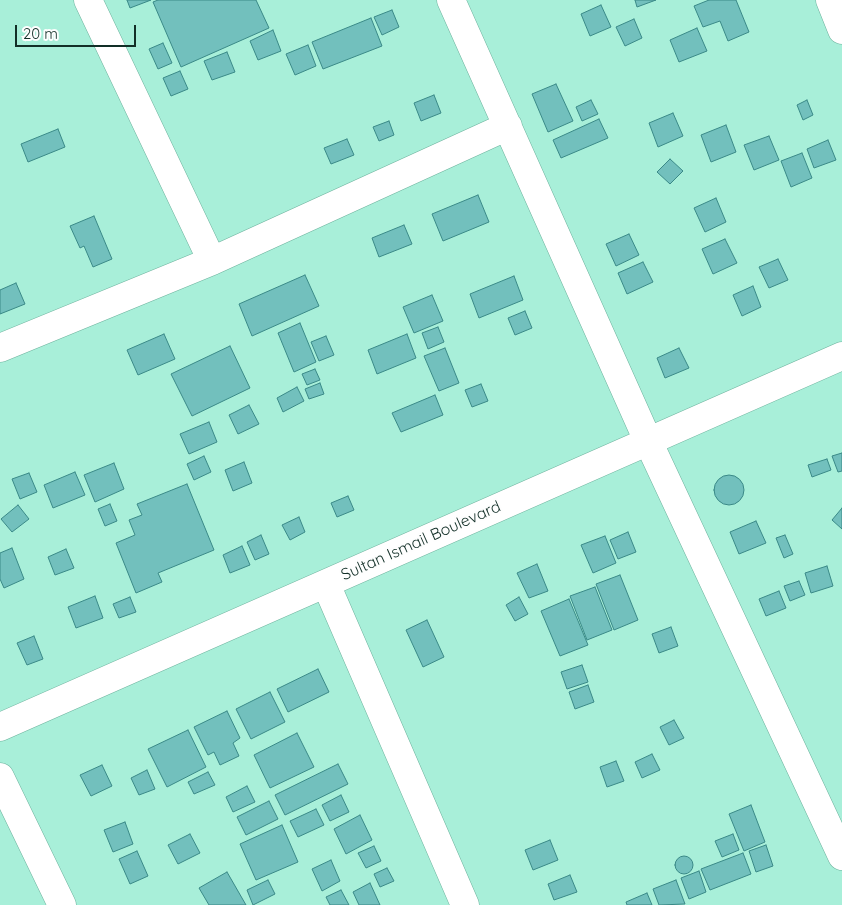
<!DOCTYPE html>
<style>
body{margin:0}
#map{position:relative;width:842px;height:905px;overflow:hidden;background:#a8efd9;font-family:Quicksand,sans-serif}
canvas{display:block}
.scale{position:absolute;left:15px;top:25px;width:121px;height:22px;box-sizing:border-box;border:2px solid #122f27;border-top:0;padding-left:6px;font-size:15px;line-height:18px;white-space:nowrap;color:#122f27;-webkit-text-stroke:4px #fefefe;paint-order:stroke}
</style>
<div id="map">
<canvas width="842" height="905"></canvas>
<div class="scale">20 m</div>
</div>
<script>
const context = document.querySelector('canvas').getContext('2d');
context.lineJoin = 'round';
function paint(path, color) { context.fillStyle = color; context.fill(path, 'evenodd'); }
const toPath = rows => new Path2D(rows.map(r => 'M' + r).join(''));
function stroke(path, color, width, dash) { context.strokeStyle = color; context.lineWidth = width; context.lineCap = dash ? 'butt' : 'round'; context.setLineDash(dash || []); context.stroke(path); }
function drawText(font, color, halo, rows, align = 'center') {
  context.font = font + ' Quicksand,sans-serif'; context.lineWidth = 4.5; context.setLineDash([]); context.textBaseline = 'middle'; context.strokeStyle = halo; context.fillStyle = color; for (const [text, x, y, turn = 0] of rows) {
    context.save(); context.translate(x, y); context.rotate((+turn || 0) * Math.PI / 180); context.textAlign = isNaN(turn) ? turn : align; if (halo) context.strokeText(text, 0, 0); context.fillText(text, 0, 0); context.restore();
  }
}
const building = toPath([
 [127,0,151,0,130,8,127,0],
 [158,0,256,0,269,28,181,67,153,2,158,0],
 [635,0,656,0,637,7,635,0],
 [709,0,736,0,749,32,728,41,720,21,703,27,694,6,709,0],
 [601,5,611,27,590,36,581,14,601,5],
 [392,10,399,27,382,35,374,17,392,10],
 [371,18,382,46,323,69,312,42,371,18],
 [634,19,642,38,625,46,616,27,634,19],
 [697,28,707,51,679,62,670,40,697,28],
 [273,30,281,51,258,60,250,41,273,30],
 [163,43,172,63,158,69,149,49,163,43],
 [308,45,316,66,295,75,286,54,308,45],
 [227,52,235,72,212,80,204,61,227,52],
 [180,71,188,89,171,96,163,78,180,71],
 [556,84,573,121,548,132,532,94,556,84],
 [434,95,441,113,421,121,414,103,434,95],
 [591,100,598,114,582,121,576,107,591,100],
 [807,100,813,115,803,120,797,105,807,100],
 [673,113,683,136,658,147,649,123,673,113],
 [599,119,608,138,561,158,553,140,599,119],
 [389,121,394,135,379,141,373,127,389,121],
 [726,125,736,152,711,162,701,135,726,125],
 [58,129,65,147,28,162,21,144,58,129],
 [769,136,779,160,754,170,744,145,769,136],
 [347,139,354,155,331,164,324,148,347,139],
 [828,140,836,160,814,168,807,149,828,140],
 [802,153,812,178,791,187,781,161,802,153],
 [670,159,683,171,670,184,657,172,670,159],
 [478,195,489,222,443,241,432,214,478,195],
 [716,198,726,222,705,232,694,208,716,198],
 [94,216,112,259,93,267,84,246,80,248,70,226,94,216],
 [404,225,412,244,379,257,372,238,404,225],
 [629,234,639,255,616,266,606,244,629,234],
 [725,239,737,263,713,274,702,249,725,239],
 [778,259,788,280,769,288,759,267,778,259],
 [643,262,653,282,627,294,618,273,643,262],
 [305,275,319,306,252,336,239,304,305,275],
 [514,276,523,300,479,318,470,294,514,276],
 [16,283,25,304,0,314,0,290,16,283],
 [753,286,761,307,742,316,733,295,753,286],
 [432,295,443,321,414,333,403,307,432,295],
 [525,311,532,328,515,335,508,318,525,311],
 [300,323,316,362,294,372,278,333,300,323],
 [438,327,444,342,428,349,422,333,438,327],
 [164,334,175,359,138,375,127,350,164,334],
 [407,334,416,358,377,374,368,350,407,334],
 [326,336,334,355,319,361,311,342,326,336],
 [230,346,250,388,192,416,171,374,230,346],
 [445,348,459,383,439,391,424,356,445,348],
 [679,348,689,368,665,378,657,358,679,348],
 [315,369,320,380,307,385,302,374,315,369],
 [320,383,324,394,309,399,305,389,320,383],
 [481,384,488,401,472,407,465,390,481,384],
 [297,387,304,401,283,412,277,398,297,387],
 [435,395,443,415,401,432,392,413,435,395],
 [249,405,259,424,238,434,229,415,249,405],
 [209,422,217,442,189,454,180,434,209,422],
 [842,453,842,471,838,472,832,456,842,453],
 [204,456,211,472,194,480,187,464,204,456],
 [827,459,831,470,812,477,808,465,827,459],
 [244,462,252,483,233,491,225,470,244,462],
 [114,463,124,489,95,502,84,475,114,463],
 [75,472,85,495,53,508,44,485,75,472],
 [29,473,37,492,20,499,12,479,29,473],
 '714 490a15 15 0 1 1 30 0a15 15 0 1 1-30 0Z',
 [187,484,214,550,158,573,162,582,136,593,116,543,135,535,129,520,142,515,137,504,187,484],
 [348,496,354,510,337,517,331,503,348,496],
 [110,504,117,521,105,526,98,509,110,504],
 [18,505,29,519,12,532,1,519,18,505],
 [842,508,842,529,832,520,842,508],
 [299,517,305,532,290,540,282,525,299,517],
 [756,521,766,543,739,554,730,532,756,521],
 [628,532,636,552,618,559,610,540,628,532],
 [261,535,269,554,255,560,247,542,261,535],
 [785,535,793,554,784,558,776,538,785,535],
 [605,536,616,563,593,573,581,545,605,536],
 [242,546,250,565,230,573,223,555,242,546],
 [12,548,24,579,4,588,0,579,0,553,12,548],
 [66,549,74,568,55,575,48,557,66,549],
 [537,564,548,591,529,598,517,573,537,564],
 [827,566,833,586,811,593,805,573,827,566],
 [620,575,638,620,614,630,596,584,620,575],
 [799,581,805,595,790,601,784,586,799,581],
 [595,587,612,630,587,640,570,596,595,587],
 [779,591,786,608,766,616,759,599,779,591],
 [95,596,103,618,76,628,68,607,95,596],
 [130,597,136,612,119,618,113,604,130,597],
 [519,597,528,614,515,621,506,605,519,597],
 [569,599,588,645,560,656,541,611,569,599],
 [427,620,444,657,423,667,406,630,427,620],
 [671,627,678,646,659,653,652,634,671,627],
 [34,636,43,659,27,665,17,643,34,636],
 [582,665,588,682,567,689,561,672,582,665],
 [318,669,329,692,288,712,277,689,318,669],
 [588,685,594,702,575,709,569,692,588,685],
 [270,692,285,722,251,739,236,709,270,692],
 [227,711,240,738,233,743,239,756,220,765,214,752,208,755,194,727,227,711],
 [674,720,684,738,669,745,660,727,674,720],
 [188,730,206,767,167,787,148,749,188,730],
 [297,733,314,767,270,788,254,755,297,733],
 [652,754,660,770,642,778,635,762,652,754],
 [616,761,624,781,607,787,600,767,616,761],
 [338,764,348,784,285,815,275,795,338,764],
 [102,765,112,786,91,796,80,775,102,765],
 [147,770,155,789,139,795,131,778,147,770],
 [208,772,215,785,194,794,188,782,208,772],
 [247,786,255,802,233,812,226,797,247,786],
 [341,795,349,812,330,821,322,805,341,795],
 [269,801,278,819,246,835,237,817,269,801],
 [751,805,765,842,744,851,729,814,751,805],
 [316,809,324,825,298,837,290,821,316,809],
 [360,815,372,840,346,854,334,829,360,815],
 [125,822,133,844,113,852,104,830,125,822],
 [282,825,298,862,256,880,240,844,282,825],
 [190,834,200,853,178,864,168,845,190,834],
 [733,834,739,850,722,857,715,841,733,834],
 [550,840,558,860,533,870,525,850,550,840],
 [766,845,773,866,756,872,749,851,766,845],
 [374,846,381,861,366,868,358,853,374,846],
 [137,851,148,876,130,884,119,859,137,851],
 [743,853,751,874,710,890,701,869,743,853],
 '675 865a9 9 0 1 1 18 0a9 9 0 1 1-18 0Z',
 [331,860,340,881,322,891,312,869,331,860],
 [387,868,394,881,380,887,374,874,387,868],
 [699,871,706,892,689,899,681,878,699,871],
 [227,872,246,905,209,905,199,888,227,872],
 [570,875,577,892,554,900,548,884,570,875],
 [268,880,275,894,253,905,247,890,268,880],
 [676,880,685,904,659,905,653,889,676,880],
 [370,883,380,905,359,905,353,892,370,883],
 [341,890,349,905,330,905,326,897,341,890],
 [647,893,652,905,627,905,626,902,647,893]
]);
paint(building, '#72c0bd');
stroke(building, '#3a8987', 1);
const minor = toPath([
 [88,0,212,261],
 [451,0,648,441,842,856],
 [830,0,842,30],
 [0,348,212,261,508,126],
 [326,584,465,905],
 [0,727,842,356],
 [0,777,62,905]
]);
stroke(minor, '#6db29d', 29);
stroke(minor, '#fff', 28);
drawText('16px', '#122f27', '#fefefe', [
 ["Sultan Ismail Boulevard",421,541,-24]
]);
</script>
